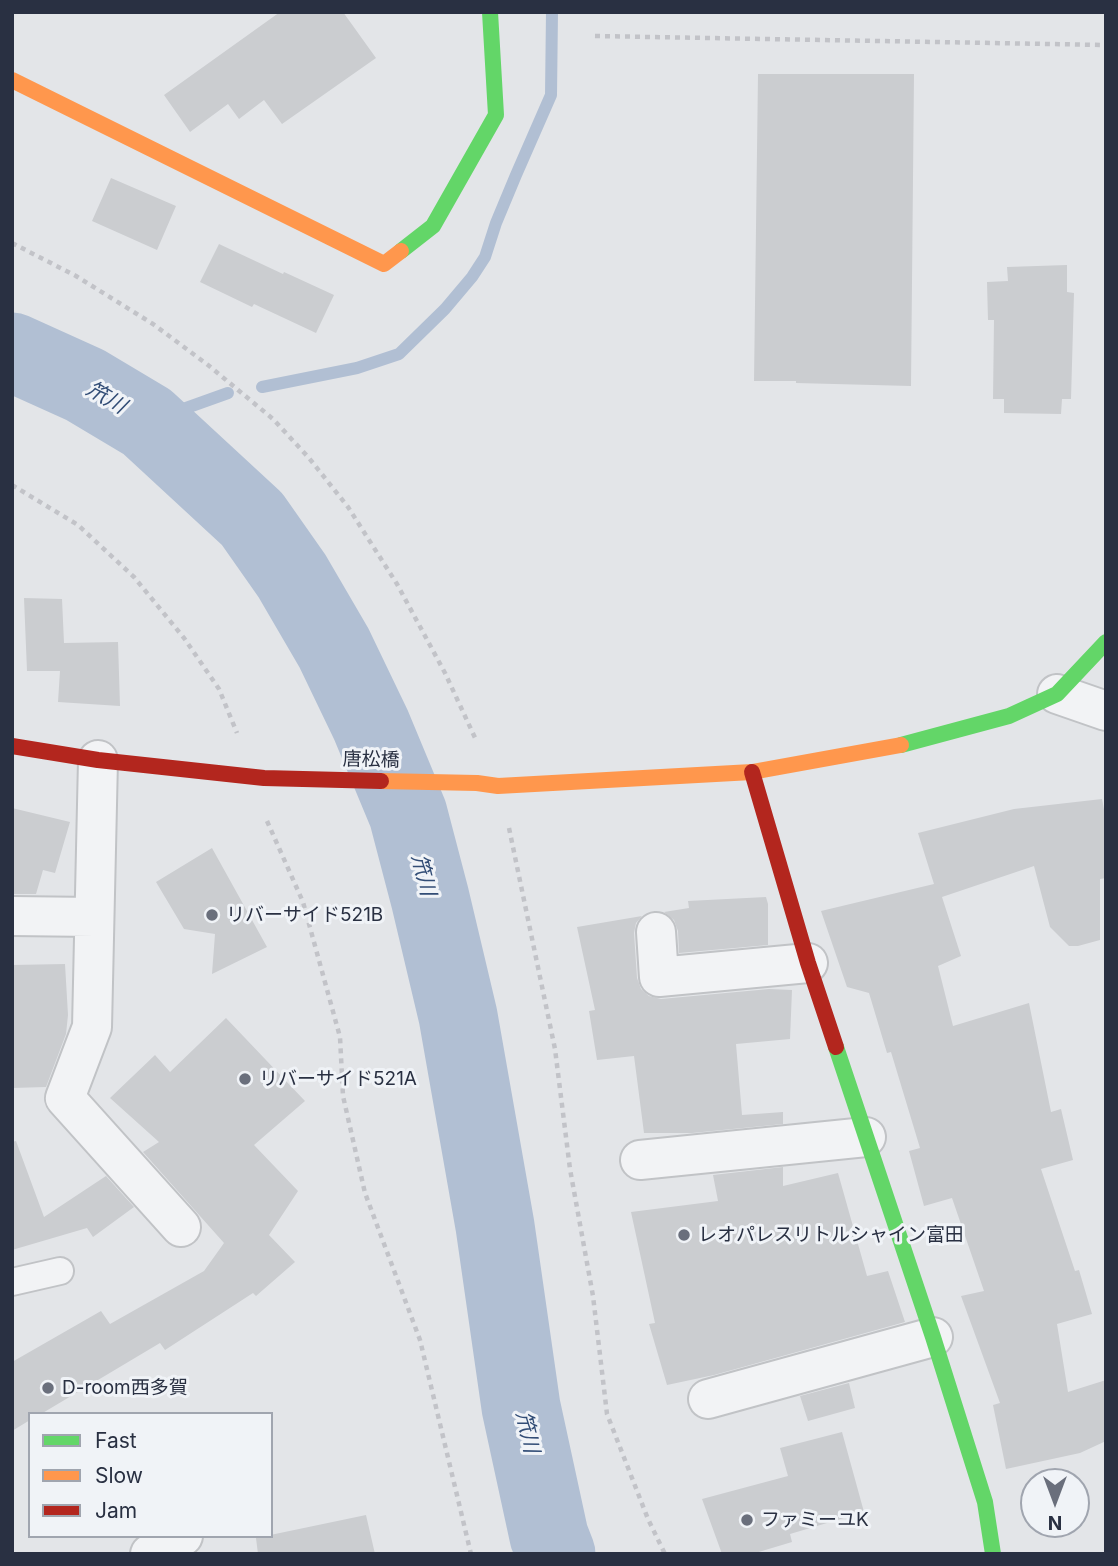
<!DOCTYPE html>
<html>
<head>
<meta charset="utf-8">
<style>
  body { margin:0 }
  #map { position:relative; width:1118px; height:1566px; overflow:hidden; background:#e3e5e8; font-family:Inter,sans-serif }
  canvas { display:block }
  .frame { position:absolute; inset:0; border:14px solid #293042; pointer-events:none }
  .legend { position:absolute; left:28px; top:1412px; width:245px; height:126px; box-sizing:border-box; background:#f0f3f7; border:2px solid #a0a5af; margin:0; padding:9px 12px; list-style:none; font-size:21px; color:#293042 }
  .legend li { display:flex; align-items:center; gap:14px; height:35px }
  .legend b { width:35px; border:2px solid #a0a5af }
  .north { position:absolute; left:1020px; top:1468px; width:70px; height:70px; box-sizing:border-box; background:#f0f3f7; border:2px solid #a0a5af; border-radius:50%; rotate:180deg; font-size:19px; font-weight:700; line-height:28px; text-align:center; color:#293042 }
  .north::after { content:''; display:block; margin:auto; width:24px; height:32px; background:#6a6f7c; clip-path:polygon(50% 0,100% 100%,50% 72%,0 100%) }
</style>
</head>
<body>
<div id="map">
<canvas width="1118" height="1566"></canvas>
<div class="frame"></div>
<ul class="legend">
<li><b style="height:9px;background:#63d668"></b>Fast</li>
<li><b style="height:9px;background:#ff974d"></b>Slow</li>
<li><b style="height:9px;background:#b3261e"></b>Jam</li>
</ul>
<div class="north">N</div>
</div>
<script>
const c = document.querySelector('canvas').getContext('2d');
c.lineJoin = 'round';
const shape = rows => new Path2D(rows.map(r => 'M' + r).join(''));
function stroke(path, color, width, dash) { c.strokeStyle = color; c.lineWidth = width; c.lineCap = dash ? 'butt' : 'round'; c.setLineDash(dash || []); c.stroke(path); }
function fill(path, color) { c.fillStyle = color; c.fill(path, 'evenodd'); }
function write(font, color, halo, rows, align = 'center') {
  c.font = font + ' Inter,"Noto Sans JP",sans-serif'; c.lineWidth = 6; c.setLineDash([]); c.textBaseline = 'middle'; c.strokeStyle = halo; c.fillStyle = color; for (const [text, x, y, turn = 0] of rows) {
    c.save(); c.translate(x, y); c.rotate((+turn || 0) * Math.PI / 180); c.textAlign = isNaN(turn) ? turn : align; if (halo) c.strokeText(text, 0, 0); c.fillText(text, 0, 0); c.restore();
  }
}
const stream = shape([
  [262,387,357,368,399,354,445,309,472,277,485,257,496,223,516,175,551,95,552,12],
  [147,422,228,393]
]);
const river = shape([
  [12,352,85,385,147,422,252,519,292,576,334,648,371,725,408,814,430,898,458,1016,495,1226,521,1407,549,1536,556,1554]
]);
const building = shape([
  [280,12,343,12,376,58,282,124,264,100,239,119,228,104,190,132,164,95],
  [758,74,914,74,911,386,796,383,796,381,754,381],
  [111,178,176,206,157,250,92,221],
  [219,244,283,274,284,272,334,295,316,333,254,304,252,307,200,282],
  [1067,265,1067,292,1074,293,1071,399,1062,399,1061,414,1004,413,1004,399,993,399,994,320,988,320,987,282,1008,281,1007,267],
  [24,598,62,599,64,643,118,642,120,706,58,702,60,671,27,671],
  [1102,799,1106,820,1106,878,1100,879,1100,940,1078,946,1069,946,1050,927,1034,866,942,897,961,956,938,966,953,1026,1029,1003,1051,1112,1061,1109,1073,1160,1041,1169,1075,1271,1079,1270,1092,1314,1057,1324,1068,1392,1106,1380,1106,1441,1080,1453,1006,1469,993,1405,1000,1403,961,1296,984,1291,952,1198,924,1206,909,1151,920,1148,891,1052,887,1053,869,993,847,987,821,911,934,884,918,833,1014,809],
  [12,808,70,822,55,873,43,870,36,894,12,894],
  [212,848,267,947,212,974,215,934,184,929,156,882],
  [766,897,768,904,768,945,679,953,678,931,674,920,664,912,689,908,688,901],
  [642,916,636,923,634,933,637,978,641,989,649,996,661,999,769,989,792,990,790,1039,736,1044,742,1115,783,1112,783,1124,692,1133,644,1133,634,1056,597,1060,589,1011,595,1010,577,927],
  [65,964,68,1015,66,1034,46,1087,12,1088,12,965],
  [226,1018,305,1101,254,1145,298,1191,269,1235,295,1262,256,1296,253,1293,165,1350,160,1343,41,1414,30,1414,30,1420,12,1431,12,1362,101,1311,110,1324,204,1271,224,1243,143,1152,159,1142,110,1098,155,1055,170,1072],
  [16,1141,44,1217,106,1176,134,1207,93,1237,87,1228,12,1250,12,1142],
  [783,1167,783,1186,838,1173,867,1276,888,1271,905,1322,714,1375,667,1385,649,1324,655,1323,631,1212,718,1201,713,1175],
  [849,1383,855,1408,808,1421,800,1396],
  [842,1432,864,1512,790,1534,792,1542,752,1554,722,1554,702,1499,788,1476,780,1448],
  [366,1515,375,1554,258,1554,256,1538]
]);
const path = shape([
  [595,36,1106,45],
  [12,243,76,276,153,324,208,365,273,419,309,458,348,507,397,584,445,673,477,742],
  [12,485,78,525,134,577,184,638,219,689,237,733],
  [267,821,303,902,340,1037,343,1096,365,1193,420,1340,471,1554],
  [509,828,555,1049,570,1169,593,1296,607,1414,648,1519,665,1554]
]);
const lane = shape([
  [12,1282,60,1271]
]);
const street = shape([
  [1057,694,1106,711],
  [98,760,92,1027,65,1098,181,1227],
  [12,916,94,917],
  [656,932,659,977,808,963],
  [640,1160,866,1137],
  [708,1399,933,1337],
  [150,1554,183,1536]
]);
const fast = shape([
  [401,251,433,226,496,115,490,12],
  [901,745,1009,716,1057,694,1106,642],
  [836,1047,933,1337,985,1502,993,1554]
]);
const slow = shape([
  [12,80,384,264,401,251],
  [381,781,477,783,498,786,752,772,901,745]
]);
const jam = shape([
  [12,746,98,760,264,778,381,781],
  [752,772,808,963,836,1047]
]);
const markers = [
  [212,915,7,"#6a6f7c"],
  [245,1079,7,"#6a6f7c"],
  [684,1235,7,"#6a6f7c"],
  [48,1388,7,"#6a6f7c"],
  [747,1520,7,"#6a6f7c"]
];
const streetNames = [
  ["唐松橋",371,760,1]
];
const poiNames = [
  ["リバーサイド521B",226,915],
  ["リバーサイド521A",259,1079],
  ["レオパレスリトルシャイン富田",698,1235],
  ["D-room西多賀",62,1388],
  ["ファミーユK",761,1520]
];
const waterNames = [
  ["笊川",106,398,30],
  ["笊川",423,875,76],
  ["笊川",527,1432,77]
];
stroke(stream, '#b1bfd3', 12);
stroke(river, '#b1bfd3', 79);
fill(building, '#cbcdd0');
stroke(lane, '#c1c3c6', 30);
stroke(street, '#c1c3c6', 42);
stroke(path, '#c2c3c8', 4.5, [5, 5]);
stroke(lane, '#f2f3f5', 26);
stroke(street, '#f2f3f5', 38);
stroke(fast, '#63d668', 16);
stroke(slow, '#ff974d', 16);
stroke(jam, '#b3261e', 16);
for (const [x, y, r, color] of markers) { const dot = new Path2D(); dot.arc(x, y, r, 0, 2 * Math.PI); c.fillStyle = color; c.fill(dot); stroke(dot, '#f0f3f7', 2.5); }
write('19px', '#293042', '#f0f3f7', streetNames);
write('19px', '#293042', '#f0f3f7', poiNames, 'left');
write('italic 21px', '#324d76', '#f0f3f7', waterNames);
</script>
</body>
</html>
